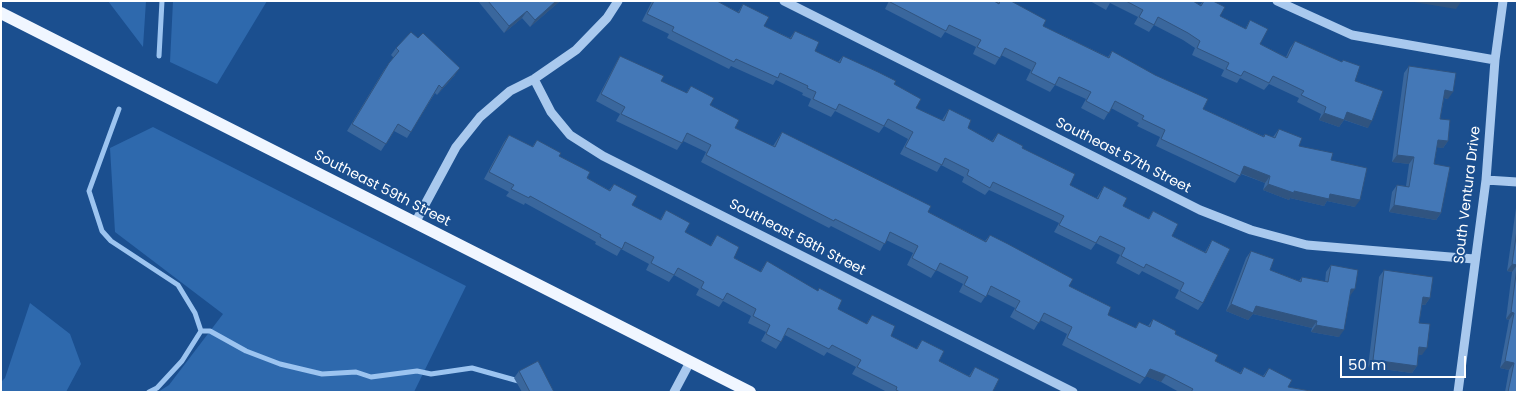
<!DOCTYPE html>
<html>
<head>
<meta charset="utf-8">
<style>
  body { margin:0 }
  #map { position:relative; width:1518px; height:393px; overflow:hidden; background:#1b4f8f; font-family:Poppins,sans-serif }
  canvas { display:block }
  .frame { position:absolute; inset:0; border:2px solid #fff; pointer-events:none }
  .scale { position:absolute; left:1340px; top:356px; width:126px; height:22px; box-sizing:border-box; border:2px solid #fff; border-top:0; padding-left:6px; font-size:15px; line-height:18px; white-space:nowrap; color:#fff; -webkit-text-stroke:4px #1b4f8f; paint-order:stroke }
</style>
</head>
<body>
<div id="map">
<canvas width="1518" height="393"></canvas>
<div class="frame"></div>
<div class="scale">50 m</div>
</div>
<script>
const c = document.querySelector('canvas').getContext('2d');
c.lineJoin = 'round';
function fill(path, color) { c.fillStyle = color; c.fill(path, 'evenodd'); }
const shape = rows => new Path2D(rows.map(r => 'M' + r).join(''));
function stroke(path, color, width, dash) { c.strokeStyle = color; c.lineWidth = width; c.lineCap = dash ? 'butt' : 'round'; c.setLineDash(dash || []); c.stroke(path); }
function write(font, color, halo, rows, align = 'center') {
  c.font = font + ' Poppins,sans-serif'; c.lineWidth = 4; c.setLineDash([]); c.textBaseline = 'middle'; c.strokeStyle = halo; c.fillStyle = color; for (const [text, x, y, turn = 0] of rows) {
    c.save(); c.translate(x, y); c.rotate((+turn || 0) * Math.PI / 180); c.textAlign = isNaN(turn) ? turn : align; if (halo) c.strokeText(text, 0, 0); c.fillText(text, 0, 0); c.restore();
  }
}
const green = shape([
  [108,1,146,1,143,47],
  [173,1,267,1,217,84,170,62],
  [153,127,466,286,414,392,158,392,169,385,223,314,115,232,110,148],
  [30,303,70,334,81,364,66,392,1,392,1,382,5,378]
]);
const stream = shape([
  [159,56,162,1],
  [119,109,89,191,102,231,111,241,178,285,195,313,201,331,182,361,157,388,149,392],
  [201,331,210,331,246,351,280,364,322,374,356,372,371,377,417,371,431,374,472,368,522,382]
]);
const minor = shape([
  [784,1,1200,210,1251,230,1307,245,1474,259],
  [1277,1,1352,35,1495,60],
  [534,79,551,112,570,135,603,156,1073,392],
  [1486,180,1517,182],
  [415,223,456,147,480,117,510,91,534,79,576,50,607,18,618,1],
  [674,392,690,362],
  [1458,392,1486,180,1495,60,1503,1]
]);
const major = shape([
  [1,13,750,392]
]);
const wall = shape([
  [478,1,560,1,530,27,522,18,504,33],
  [652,1,717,1,738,12,743,4,764,26,790,38,795,31,815,51,838,62,843,56,894,84,916,108,942,120,949,109,968,128,992,141,998,133,1022,148,1070,185,1096,199,1104,186,1123,206,1148,219,1153,211,1172,236,1205,252,1212,240,1203,303,1198,310,1175,298,1179,290,1142,271,1139,275,1116,263,1120,255,1096,243,1091,250,1054,232,1059,223,989,190,985,195,962,182,964,177,941,165,937,172,900,154,908,139,884,126,879,133,835,111,831,117,808,106,811,99,802,95,803,93,776,80,773,85,731,66,729,69,667,38,669,34,642,21],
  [889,1,994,1,997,3,999,1,1011,1,1043,26,1108,57,1112,51,1203,109,1263,136,1265,134,1273,137,1279,129,1299,146,1331,160,1355,207,1327,201,1324,206,1290,198,1289,200,1263,190,1265,183,1241,174,1235,183,1156,146,1160,137,1137,126,1139,123,1111,108,1104,120,1081,108,1086,99,1055,85,1050,92,1026,80,1031,70,1001,55,995,65,973,54,976,47,945,32,941,38,885,9],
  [1090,1,1193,1,1200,5,1203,1,1213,1,1220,16,1245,29,1250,20,1260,44,1286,57,1290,48,1295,41,1341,62,1343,60,1355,81,1368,128,1344,120,1339,127,1319,120,1321,114,1297,102,1299,98,1269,84,1264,90,1240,78,1237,83,1221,76,1224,70,1192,55,1195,48,1183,40,1154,25,1149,32,1134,24,1138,17,1110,3,1106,10],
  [396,48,455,75,437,95,435,93,407,138,394,131,381,151,347,131,384,70,394,58,391,55],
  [620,56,661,81,686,93,691,86,735,128,773,146,782,132,928,212,985,241,990,235,1069,286,1108,315,1135,328,1139,322,1148,326,1153,319,1215,361,1240,373,1244,367,1263,376,1269,368,1288,387,1316,392,1179,392,1161,382,1146,376,1140,384,1062,345,1067,334,1040,320,1034,330,1010,317,1015,308,987,294,981,303,959,292,963,284,936,270,931,278,907,265,913,253,886,240,880,251,831,226,829,228,701,162,706,152,683,141,677,150,616,121,620,114,596,101,616,63],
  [1409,66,1448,99,1444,98,1440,119,1448,141,1443,148,1437,147,1434,164,1441,213,1436,220,1389,212,1392,192,1397,185,1406,186,1409,164,1392,162,1404,73],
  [509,135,532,147,537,140,559,156,587,178,609,190,614,184,632,205,660,220,666,210,685,232,710,246,717,235,734,258,760,272,767,261,838,309,866,324,872,315,891,336,916,349,922,340,939,361,969,376,975,367,994,392,887,392,852,374,856,367,827,352,824,356,785,335,776,349,761,341,766,332,748,323,751,316,723,301,719,307,696,295,699,289,674,275,669,282,646,270,649,264,621,249,617,256,595,244,596,242,525,203,524,205,506,196,509,192,484,179,504,142],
  [1517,207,1517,392,1505,392,1509,370,1500,368,1509,320,1506,319,1512,272,1507,271,1516,208],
  [1251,251,1270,270,1299,281,1302,277,1325,282,1326,272,1331,265,1350,296,1339,337,1311,332,1312,328,1253,314,1248,320,1226,311,1246,258],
  [1384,270,1430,298,1425,305,1422,305,1419,323,1422,355,1418,354,1417,366,1412,373,1368,367,1379,277],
  [519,371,554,392,522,392,514,378]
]);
const shadedWall = shape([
  [556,1,560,1,530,27,535,20],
  [1408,1,1455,1,1461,2,1456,9],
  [527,11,522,18,504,33,509,26],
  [460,68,455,75,437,95,442,88],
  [1445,90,1453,92,1448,99,1440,97],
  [1347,112,1372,121,1368,128,1342,119],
  [1324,113,1344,120,1339,127,1319,120],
  [1438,140,1448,141,1443,148,1433,147],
  [1397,155,1414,157,1409,164,1392,162],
  [1244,166,1270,176,1265,183,1240,173],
  [1268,184,1294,191,1330,194,1360,200,1355,207,1327,201,1324,206,1290,198,1289,200,1263,190],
  [1394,205,1441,213,1436,220,1389,212],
  [1512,264,1517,265,1512,272,1507,271],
  [1351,289,1355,289,1350,296],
  [1423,297,1430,298,1425,305,1418,304],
  [1231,304,1256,306,1317,321,1312,328,1253,314,1248,320,1226,311],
  [1511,312,1514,313,1509,320,1506,319],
  [1316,325,1344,330,1339,337,1311,332],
  [1419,347,1427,348,1422,355,1414,354],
  [1373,360,1417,366,1412,373,1368,367],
  [1505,361,1514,363,1509,370,1500,368],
  [1150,369,1166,375,1161,382,1145,376]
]);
const building = shape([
  [488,1,556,1,535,20,527,11,509,26,488,1],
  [654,1,717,1,739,13,743,4,769,17,764,26,791,39,795,31,819,42,815,51,840,63,843,56,878,72,896,81,894,84,921,99,916,108,944,121,949,109,971,120,968,128,993,142,998,133,1023,146,1022,148,1075,174,1070,185,1098,199,1104,186,1127,198,1123,206,1149,219,1153,211,1178,224,1172,236,1206,253,1212,240,1230,249,1203,303,1180,291,1184,283,1146,264,1144,268,1121,256,1125,248,1100,236,1096,243,1059,225,1064,216,993,182,990,188,967,175,969,170,945,158,942,165,905,147,913,132,888,119,884,126,839,104,836,110,813,99,816,92,807,88,808,86,780,73,778,78,736,59,734,62,672,31,674,27,647,14,654,1],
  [890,1,994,1,999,4,1000,1,1011,1,1046,20,1043,26,1109,58,1112,51,1155,75,1208,99,1203,109,1264,137,1265,134,1275,138,1279,129,1302,138,1299,146,1333,153,1331,160,1367,168,1360,200,1330,194,1329,199,1294,191,1294,193,1268,184,1270,176,1244,166,1240,176,1161,139,1165,130,1142,119,1144,116,1115,101,1109,113,1086,101,1091,92,1059,77,1055,85,1031,73,1036,63,1005,48,1000,58,977,47,981,40,949,25,946,31,890,2,890,1],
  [1126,1,1193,1,1201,6,1204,1,1213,1,1225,7,1220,16,1246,29,1250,20,1268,29,1260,44,1287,58,1295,41,1342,62,1343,60,1360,66,1355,81,1383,91,1372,121,1347,112,1344,120,1324,113,1326,107,1301,95,1304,91,1273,76,1269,83,1244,71,1241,76,1226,69,1229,63,1197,48,1200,41,1188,33,1158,17,1154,25,1139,17,1143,10,1126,1],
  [411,32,418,38,423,33,460,68,442,88,439,85,411,132,398,124,386,144,352,124,389,63,399,51,396,48,411,32],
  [620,56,664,76,661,81,687,93,691,86,714,98,710,105,739,120,735,128,775,147,782,132,931,206,928,212,986,242,990,235,1008,244,1073,279,1069,286,1111,307,1108,315,1136,328,1139,322,1150,327,1153,319,1176,331,1175,334,1218,355,1215,361,1241,374,1244,367,1264,377,1269,368,1292,380,1288,387,1316,392,1191,392,1193,389,1166,375,1150,369,1145,378,1067,338,1072,327,1044,313,1039,323,1015,310,1020,301,991,286,986,297,964,285,968,277,940,263,936,271,912,258,918,246,890,232,885,244,835,219,834,221,706,155,711,145,687,133,682,143,621,114,625,107,601,94,620,56],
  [1409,66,1456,73,1453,92,1445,90,1440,119,1450,120,1448,141,1438,140,1434,164,1450,167,1441,213,1394,205,1397,185,1409,187,1414,157,1397,155,1409,66],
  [509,135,533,147,537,140,561,153,559,156,590,172,587,178,610,191,614,184,637,196,632,205,661,220,666,210,690,223,685,232,711,246,717,235,739,247,734,258,761,272,767,261,818,291,819,288,842,300,838,309,867,324,872,315,895,326,891,336,917,349,922,340,944,351,939,361,970,377,975,367,999,379,993,391,994,392,900,392,896,390,897,387,857,367,861,360,832,345,829,349,788,328,781,342,766,334,770,325,753,316,756,309,727,293,723,300,701,288,704,282,678,268,674,275,651,263,654,257,625,242,622,249,600,237,601,235,530,196,529,198,511,189,514,185,489,172,509,135],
  [1517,230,1517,265,1512,264,1517,230],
  [1251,251,1274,259,1270,270,1301,282,1302,277,1328,282,1331,265,1358,270,1355,289,1351,289,1344,330,1316,325,1317,321,1256,306,1253,313,1231,304,1251,251],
  [1517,267,1517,392,1508,392,1514,363,1505,361,1514,313,1511,312,1517,267],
  [1384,270,1433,277,1430,298,1423,297,1419,323,1430,324,1427,348,1419,347,1417,366,1373,360,1384,270],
  [538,361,554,392,530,392,519,371,538,361]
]);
const streetNames = [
  ["Southeast 57th Street",1123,156,27],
  ["Southeast 59th Street",382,189,27],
  ["South Ventura Drive",1468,195,-83],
  ["Southeast 58th Street",797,238,27]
];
fill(green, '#2e69ad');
stroke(stream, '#9cc4f0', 5);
stroke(minor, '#a9c9ee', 9);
stroke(major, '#f0f6ff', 12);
fill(wall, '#3a679d');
fill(shadedWall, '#305480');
fill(building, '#4478b7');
stroke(building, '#305480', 1);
write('14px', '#fff', '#1b4f8f', streetNames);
</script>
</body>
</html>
